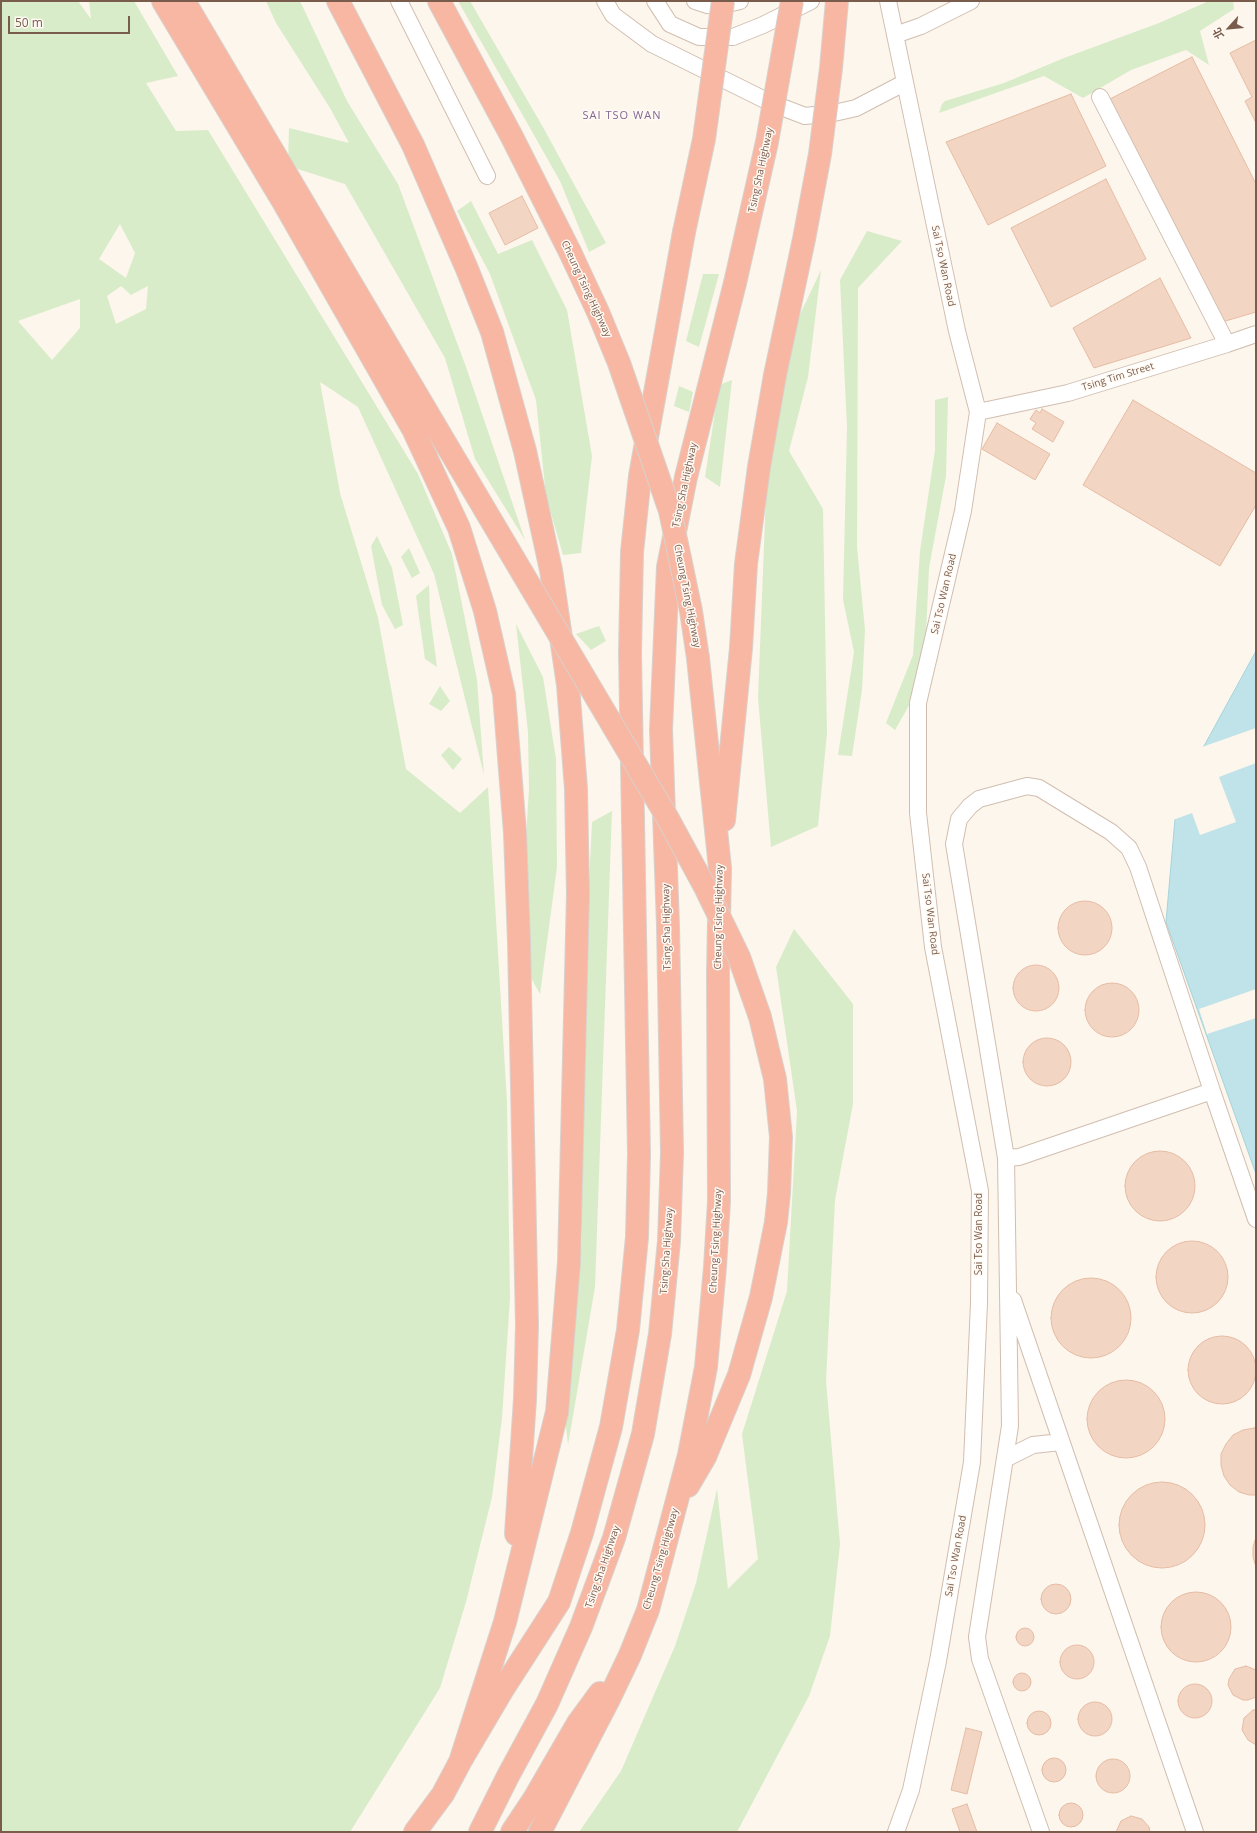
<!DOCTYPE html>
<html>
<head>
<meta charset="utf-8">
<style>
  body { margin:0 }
  #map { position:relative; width:1257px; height:1833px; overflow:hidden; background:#fdf6ec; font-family:"Open Sans","Noto Sans TC",sans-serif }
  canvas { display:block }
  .frame { position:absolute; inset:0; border:2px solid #7a5c4d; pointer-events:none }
  .north { position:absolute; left:1209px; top:8px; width:40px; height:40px; -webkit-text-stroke:3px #fffaf3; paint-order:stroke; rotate:243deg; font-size:11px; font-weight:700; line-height:16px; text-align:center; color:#7a5c4d }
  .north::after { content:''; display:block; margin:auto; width:14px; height:18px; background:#7a5c4d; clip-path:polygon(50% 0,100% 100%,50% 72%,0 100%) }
  .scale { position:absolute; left:8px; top:16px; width:122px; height:18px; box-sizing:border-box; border:2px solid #7a5c4d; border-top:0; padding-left:5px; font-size:12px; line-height:14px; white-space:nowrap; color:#7a5c4d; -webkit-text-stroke:3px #fffaf3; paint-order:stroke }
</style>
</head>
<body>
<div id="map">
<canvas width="1257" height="1833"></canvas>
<div class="frame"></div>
<div class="north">北</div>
<div class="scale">50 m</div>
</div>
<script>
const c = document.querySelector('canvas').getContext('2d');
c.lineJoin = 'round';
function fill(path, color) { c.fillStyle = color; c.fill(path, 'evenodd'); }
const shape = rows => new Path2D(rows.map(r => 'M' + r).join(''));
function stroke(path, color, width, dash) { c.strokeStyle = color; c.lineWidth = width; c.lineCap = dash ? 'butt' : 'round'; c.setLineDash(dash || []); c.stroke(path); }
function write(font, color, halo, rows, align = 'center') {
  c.font = font + ' "Open Sans",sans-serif'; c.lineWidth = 3; c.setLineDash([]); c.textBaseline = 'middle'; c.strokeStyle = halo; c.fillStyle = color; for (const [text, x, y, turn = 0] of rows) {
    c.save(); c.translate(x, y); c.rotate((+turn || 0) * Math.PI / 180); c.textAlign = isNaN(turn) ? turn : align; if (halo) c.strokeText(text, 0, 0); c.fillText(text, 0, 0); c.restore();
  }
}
const green = shape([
  [1,1,78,1,91,19,89,1,134,1,178,76,146,83,176,131,208,130,418,474,452,554,477,680,484,775,434,574,358,407,320,382,340,493,378,618,406,769,460,813,488,787,507,1102,510,1298,502,1418,492,1497,466,1602,440,1688,350,1832,1,1832],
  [120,224,135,253,126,278,99,259],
  [121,286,131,295,148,286,146,309,116,324,107,296],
  [80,299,80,328,52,360,18,321],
  [266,1,300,1,347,101,398,184,466,367,525,540,475,459,445,358,345,184,288,166,289,128,349,143,330,108,276,23],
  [458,1,470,1,544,129,606,243,589,252,560,181],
  [1209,1,1233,1,1234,9,1200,31,1209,65,1186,50,1131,70,1083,98,1044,76,939,113,942,104,945,101,1004,83,1064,58,1159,23],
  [471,201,498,254,532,240,567,310,592,456,581,553,563,555,546,496,536,400,490,274,457,211],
  [867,231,902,241,858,288,857,547,865,630,862,690,852,756,838,755,854,652,843,600,847,427,840,280],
  [821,270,808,377,789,451,823,509,827,733,818,826,771,847,758,698,767,469,785,346],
  [703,274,719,274,699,347,686,341],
  [732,380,720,487,705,477,719,385],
  [679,386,693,392,689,412,674,406],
  [948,397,946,476,929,568,924,679,895,730,886,723,913,655,920,551,935,450,935,400],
  [377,536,392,568,403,625,395,629,382,605,371,546],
  [409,548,420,573,412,578,401,557],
  [429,585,430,614,437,667,425,659,416,596],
  [516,624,543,677,556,759,557,867,540,994,530,976,525,855,529,788,528,732],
  [599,626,606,641,591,650,576,634],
  [440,686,450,701,441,711,429,704],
  [449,747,462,759,453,770,441,755],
  [612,811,595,1287,568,1445,563,1400,582,1239,578,1111,592,822],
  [794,929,853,1004,853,1104,835,1200,826,1381,840,1544,830,1636,809,1696,737,1832,579,1832,621,1771,675,1646,696,1583,717,1489,728,1589,758,1559,742,1434,787,1291,797,1111,776,967]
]);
const water = shape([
  [1256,651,1256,1174,1166,922,1175,819,1204,746,1256,651]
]);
const pier = shape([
  [1256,728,1256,763,1219,777,1236,822,1200,835,1192,813,1173,820,1202,747],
  [1256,989,1256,1018,1207,1034,1199,1009]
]);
const building = shape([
  [1256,40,1256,123,1245,101,1252,97,1230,53,1256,40],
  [1192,57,1256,184,1256,312,1222,322,1108,100,1192,57],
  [1071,94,1106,166,988,225,946,142,1071,94],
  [1106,179,1146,259,1051,307,1011,228,1106,179],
  [522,196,538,228,505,245,489,213,522,196],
  [1160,278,1191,338,1094,368,1073,328,1160,278],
  [1133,400,1256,473,1256,505,1220,566,1083,485,1133,400],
  [1042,409,1064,422,1053,442,1032,429,1036,423,1030,419,1036,410,1040,413,1042,409],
  [997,423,1050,454,1035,480,982,449,997,423],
  '1058 928a27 27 0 1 1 54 0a27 27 0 1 1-54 0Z',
  '1013 988a23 23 0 1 1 46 0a23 23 0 1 1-46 0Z',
  '1085 1010a27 27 0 1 1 54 0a27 27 0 1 1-54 0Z',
  '1023 1062a24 24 0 1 1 48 0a24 24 0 1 1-48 0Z',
  '1125 1186a35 35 0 1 1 70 0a35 35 0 1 1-70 0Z',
  '1156 1277a36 36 0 1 1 72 0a36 36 0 1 1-72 0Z',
  '1051 1318a40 40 0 1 1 80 0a40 40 0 1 1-80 0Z',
  '1188 1370a34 34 0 1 1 68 0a34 34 0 1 1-68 0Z',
  '1087 1419a39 39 0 1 1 78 0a39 39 0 1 1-78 0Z',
  [1254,1428,1256,1428,1256,1495,1249,1495,1239,1492,1230,1485,1224,1476,1221,1465,1221,1454,1226,1444,1233,1435,1243,1430,1254,1428],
  '1119 1525a43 43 0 1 1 86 0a43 43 0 1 1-86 0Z',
  [1256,1537,1256,1567,1253,1557,1253,1547,1256,1537],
  '1041 1599a15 15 0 1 1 30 0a15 15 0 1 1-30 0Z',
  '1161 1627a35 35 0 1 1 70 0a35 35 0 1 1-70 0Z',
  '1016 1637a9 9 0 1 1 18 0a9 9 0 1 1-18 0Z',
  '1060 1662a17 17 0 1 1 34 0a17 17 0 1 1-34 0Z',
  [1246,1666,1256,1670,1256,1697,1248,1700,1243,1700,1233,1695,1228,1685,1229,1679,1235,1669,1246,1666],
  '1013 1682a9 9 0 1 1 18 0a9 9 0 1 1-18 0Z',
  '1178 1701a17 17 0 1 1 34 0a17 17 0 1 1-34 0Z',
  '1078 1719a17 17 0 1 1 34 0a17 17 0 1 1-34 0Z',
  [1253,1710,1256,1710,1256,1745,1248,1740,1242,1730,1244,1718,1253,1710],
  '1027 1723a12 12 0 1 1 24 0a12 12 0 1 1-24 0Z',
  [966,1728,982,1732,967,1794,951,1790,966,1728],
  '1042 1770a12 12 0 1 1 24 0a12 12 0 1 1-24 0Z',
  '1096 1776a17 17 0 1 1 34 0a17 17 0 1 1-34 0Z',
  '1059 1815a12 12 0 1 1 24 0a12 12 0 1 1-24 0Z',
  [967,1804,977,1832,960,1832,952,1809,967,1804],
  [1131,1816,1142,1819,1149,1827,1150,1832,1116,1832,1121,1821,1131,1816]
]);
const minor = shape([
  [399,1,487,176],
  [605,1,613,15,652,44,771,103,805,116,834,113,856,108,904,83],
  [655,1,670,24,699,37,733,37,763,25,811,1],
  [695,1,707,5,719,6,740,1],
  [888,1,957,331,978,412,963,511,918,703,918,813,933,947,980,1191,979,1303,972,1462,938,1661,911,1790,896,1832],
  [895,35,921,26,971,1],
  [1100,97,1227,344],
  [978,412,1068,393,1227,344,1256,334],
  [1006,1158,1019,1157,1212,1091,1256,1219],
  [1013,1300,1195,1832],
  [1005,1459,1033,1445,1061,1442],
  [1041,1832,980,1659,977,1637,1010,1426,1006,1158,954,844,959,819,970,806,979,799,1027,786,1039,788,1111,832,1129,848,1138,867,1212,1091]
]);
const highway = shape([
  [163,1,284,203,413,429,459,528,485,611,504,694,515,833,519,942,527,1325,525,1399,516,1534],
  [184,1,459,466],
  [338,1,413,145,467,269,492,332,525,451,551,570,568,685,576,789,578,894,569,1262,557,1412,505,1622,460,1762],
  [439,1,512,137,570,252],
  [724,820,741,648],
  [688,1486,705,1457,739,1375,761,1297,776,1222],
  [415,1832,443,1794,460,1762,503,1689,559,1602,582,1533,611,1427,628,1330,637,1237,639,1154,630,653,632,552,640,476,684,232],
  [480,1832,508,1776,547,1704,581,1627,614,1538,643,1434,660,1334,669,1241,672,1153,668,925,661,730,668,567,686,477,735,283],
  [512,1832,534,1799,578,1723,600,1693],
  [540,1832,609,1699,630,1655,648,1610,689,1455,706,1367,715,1267,719,1201,718,974,720,868,698,658]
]);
const highwayBridge = shape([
  [684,232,704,139,723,1],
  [570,252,598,312,619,363,670,511,691,611,698,658],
  [735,283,767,142,792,1],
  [459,466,667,817,705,887,739,957,760,1017,775,1079,781,1137,779,1193,776,1222],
  [741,648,746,564,759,467,775,375,804,239,820,154,831,68,837,1]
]);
const streetNames = [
  ["Tsing Sha Highway",761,170,-78],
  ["Sai Tso Wan Road",943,266,78],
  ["Cheung Tsing Highway",586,289,65],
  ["Tsing Tim Street",1118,377,-17],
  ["Tsing Sha Highway",685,485,-78],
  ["Sai Tso Wan Road",944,594,-77],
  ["Cheung Tsing Highway",687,596,79],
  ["Sai Tso Wan Road",930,914,83],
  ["Cheung Tsing Highway",719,917,-89],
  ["Tsing Sha Highway",667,927,-91],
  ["Sai Tso Wan Road",979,1234,-90],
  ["Cheung Tsing Highway",716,1241,-87],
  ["Tsing Sha Highway",667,1251,-86],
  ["Sai Tso Wan Road",956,1556,-80],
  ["Cheung Tsing Highway",661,1559,-74],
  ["Tsing Sha Highway",603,1567,-71]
];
const neighbourhoodNames = [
  ["SAI TSO WAN",622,116]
];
fill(green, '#d8ecc9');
fill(water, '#bfe3e8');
stroke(water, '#a5d3da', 1);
fill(pier, '#fdf6ec');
fill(building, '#f3d5c3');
stroke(building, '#e6bba3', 1);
stroke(minor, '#d1beb0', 18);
stroke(highway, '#dad1cd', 24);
stroke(minor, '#fff', 16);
stroke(highway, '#f7b7a3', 22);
stroke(highwayBridge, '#dad1cd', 24, []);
stroke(highwayBridge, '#f7b7a3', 22);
write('10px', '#7a5c4d', '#fffaf3', streetNames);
c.letterSpacing = '1px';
write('11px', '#846695', '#fffaf3', neighbourhoodNames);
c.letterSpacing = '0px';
</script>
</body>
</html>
